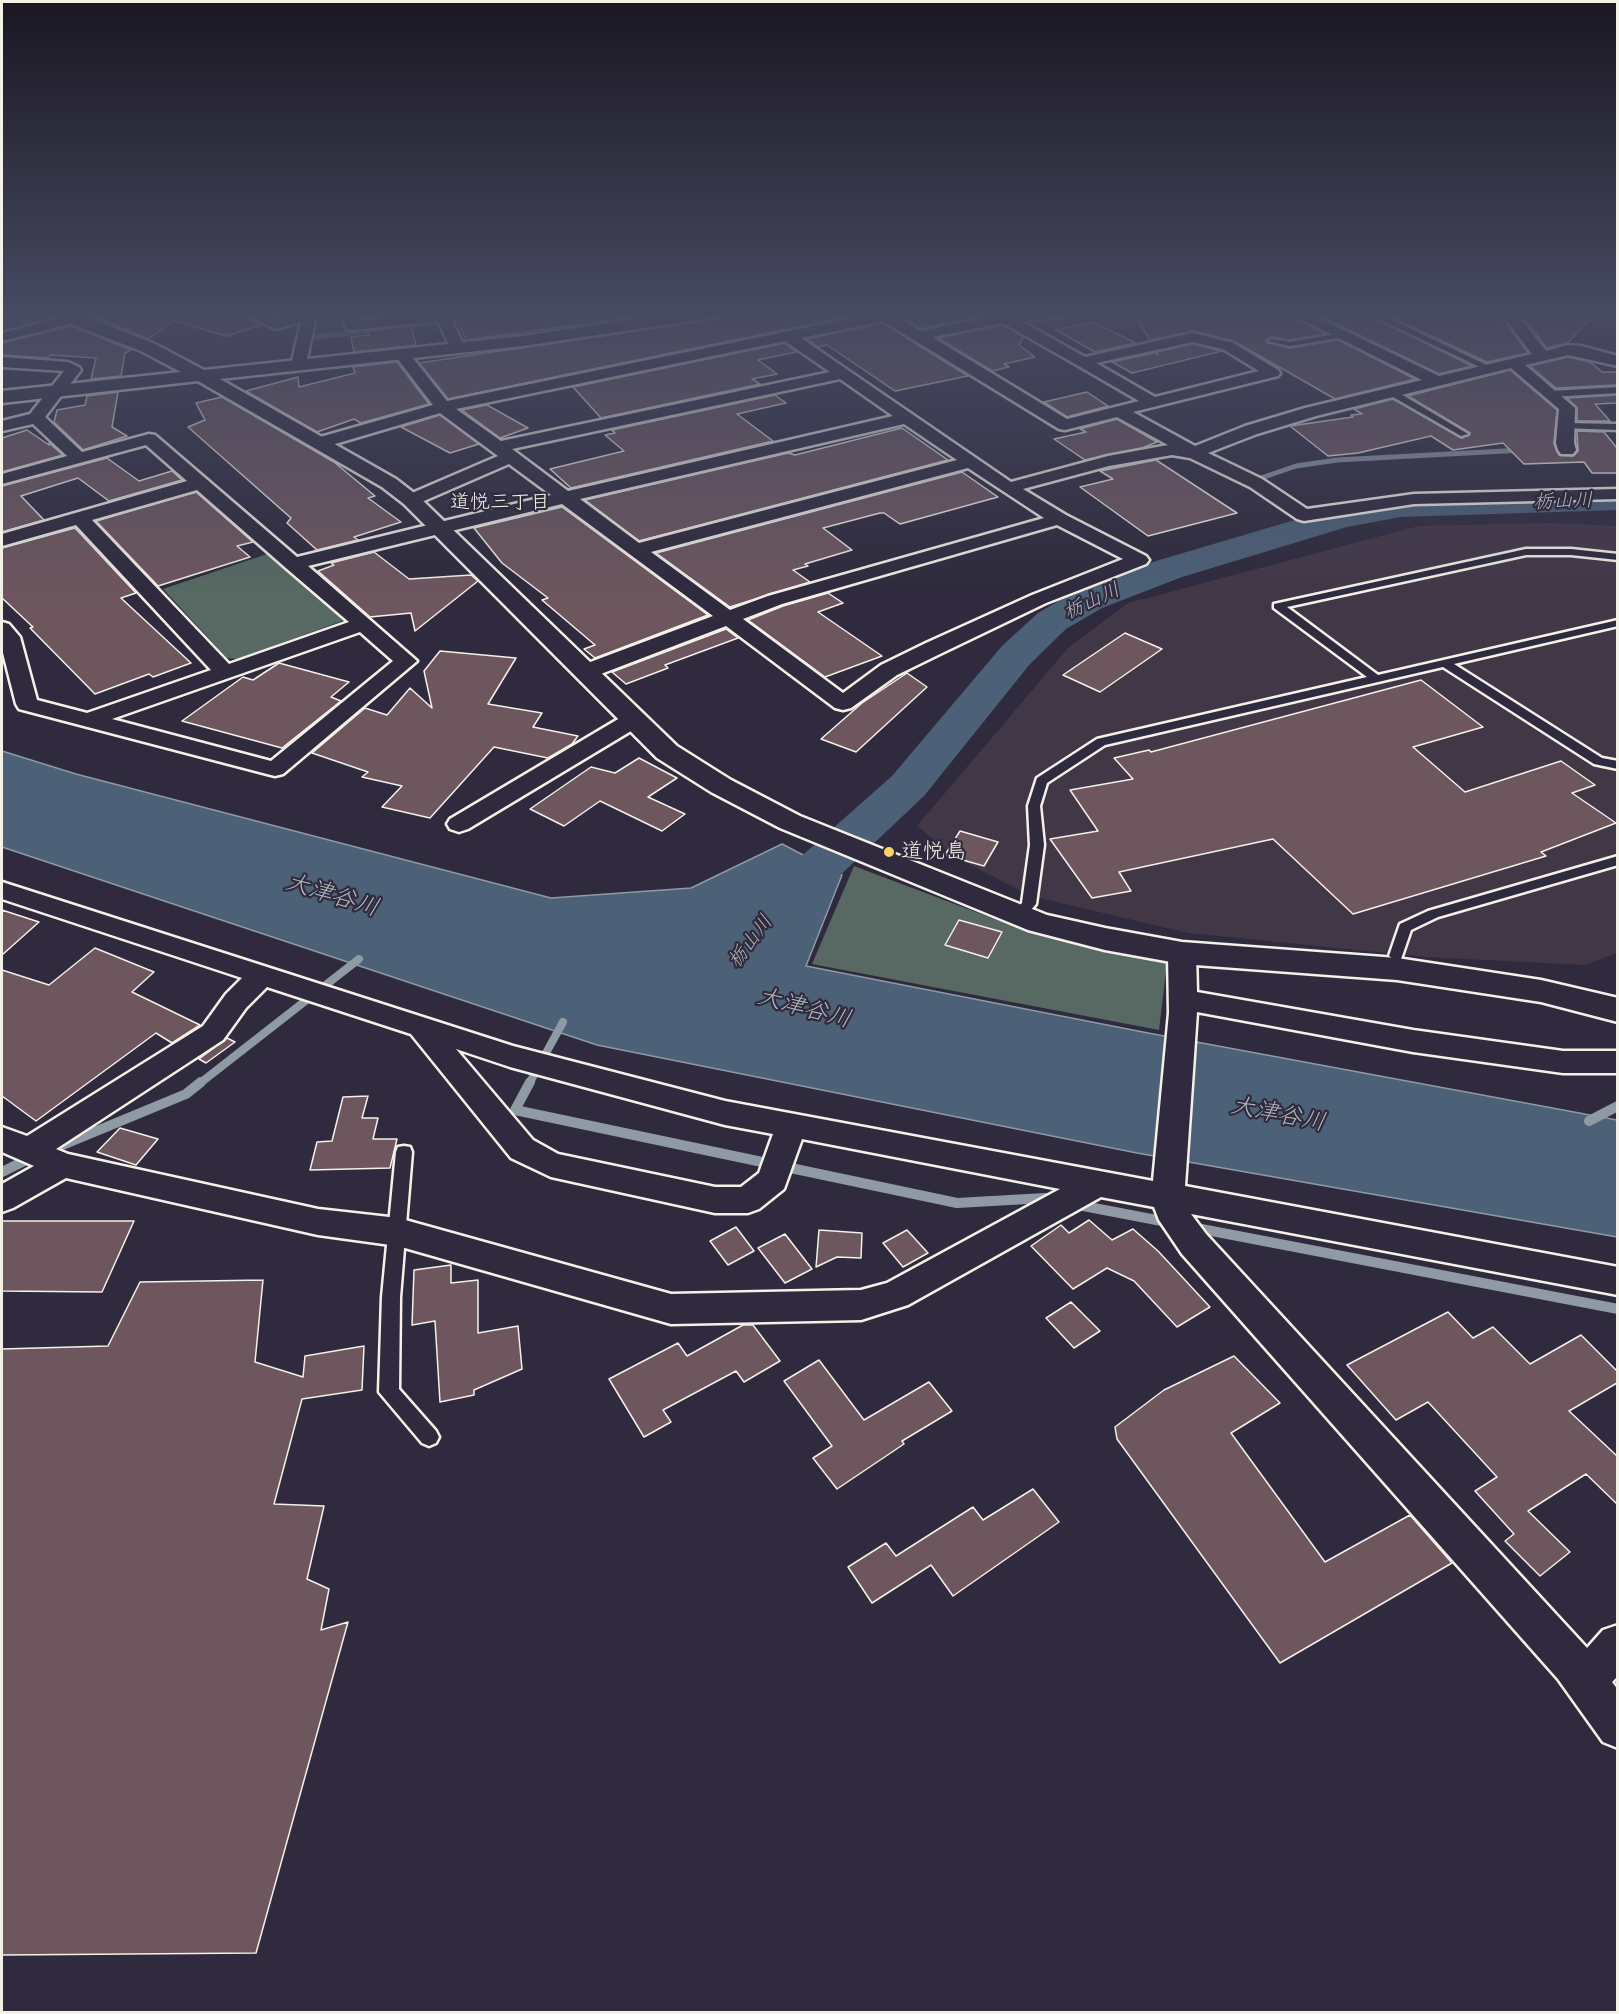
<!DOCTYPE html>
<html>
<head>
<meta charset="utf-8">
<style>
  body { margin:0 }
  #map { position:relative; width:1619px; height:2014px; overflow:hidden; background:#2f2a3d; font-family:Sriracha,sans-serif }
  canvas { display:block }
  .frame { position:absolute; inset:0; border:3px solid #f4f1e8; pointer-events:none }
</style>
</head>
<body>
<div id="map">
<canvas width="1619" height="2014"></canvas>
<div class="frame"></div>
</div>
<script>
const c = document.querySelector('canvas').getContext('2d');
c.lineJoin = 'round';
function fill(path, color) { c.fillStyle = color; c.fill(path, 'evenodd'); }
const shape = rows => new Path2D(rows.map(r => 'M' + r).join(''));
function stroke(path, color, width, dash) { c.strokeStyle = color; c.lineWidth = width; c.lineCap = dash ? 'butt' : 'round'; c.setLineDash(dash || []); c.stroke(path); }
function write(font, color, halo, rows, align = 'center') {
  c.font = font + ' Sriracha,"Klee One",sans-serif'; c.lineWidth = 4.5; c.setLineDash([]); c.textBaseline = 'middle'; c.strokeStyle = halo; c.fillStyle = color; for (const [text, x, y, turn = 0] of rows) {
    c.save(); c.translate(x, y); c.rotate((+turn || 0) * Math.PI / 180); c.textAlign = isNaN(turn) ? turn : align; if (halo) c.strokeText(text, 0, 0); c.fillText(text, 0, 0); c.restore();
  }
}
const built = shape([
  [318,312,510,312,510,313,317,337],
  [1551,523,1617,526,1617,953,1585,965,1427,957,1188,933,1031,896,957,858,917,826,1068,648,1128,603,1419,526]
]);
const green = shape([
  [267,554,345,620,238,659,227,658,163,589],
  [854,866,1013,926,1167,963,1159,1030,812,964]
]);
const water = shape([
  [2,751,76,774,551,898,691,888,782,844,842,875,806,966,1148,1033,1617,1120,1617,1237,1137,1153,597,1045,2,847,2,751]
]);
const streamFar2 = shape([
  [301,334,317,337,469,318],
  [1258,479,1296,466,1337,460,1523,450]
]);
const streamFar1 = shape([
  [199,1084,359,959],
  [529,1084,563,1022]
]);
const stream = shape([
  [530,1082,515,1110,957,1203,1045,1198,1054,1200],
  [1589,1121,1618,1106],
  [53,1149,186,1094,201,1082],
  [2,1172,32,1157],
  [1073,1204,1172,1223],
  [1191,1227,1618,1309]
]);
const river = shape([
  [1618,490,1618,510,1400,517,1347,527,1182,577,1102,608,1066,629,1030,664,924,796,797,916,788,929,770,934,752,929,745,917,761,892,892,776,1002,646,1038,613,1074,592,1156,561,1342,506,1400,497,1618,490]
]);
const building = shape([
  [3,312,59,312,61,315,28,324,3,312],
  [84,312,239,312,261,325,226,336,175,321,148,339,84,312],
  [359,312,408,312,409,314,362,318,359,312],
  [454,312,624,312,628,318,466,340,454,312],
  [727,312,870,312,448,399,417,360,419,363,717,319,727,312],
  [910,312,1003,312,920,329,901,316,910,312],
  [1285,312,1325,334,1290,340,1271,337,1266,340,1268,343,1290,348,1338,340,1415,379,1335,399,1234,341,1194,331,1150,340,1133,313,1285,312],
  [1312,312,1362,312,1472,366,1439,374,1312,312],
  [1381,312,1498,312,1528,353,1487,362,1381,312],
  [1518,312,1598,312,1567,343,1547,348,1518,312],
  [1093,322,1136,343,1095,352,1056,330,1093,322],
  [883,323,968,376,895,391,827,345,818,347,807,339,883,323],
  [1003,325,1024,337,1019,345,1035,357,1004,364,1009,367,992,371,938,338,1003,325],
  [72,326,131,350,125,353,121,376,91,379,96,358,51,355,47,358,2,355,2,343,72,326],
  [411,326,416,345,354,352,351,337,369,335,367,331,411,326],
  [785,343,796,352,758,360,777,374,752,379,760,384,601,418,573,387,785,343],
  [1193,344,1222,351,1132,373,1112,362,1155,353,1158,355,1157,352,1193,344],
  [1568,357,1590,362,1602,372,1617,372,1617,385,1556,388,1530,366,1568,357],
  [397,362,429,404,361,423,354,419,317,432,246,391,298,377,299,387,355,373,353,367,397,362],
  [1510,370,1557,410,1554,443,1559,455,1573,456,1578,451,1577,431,1604,432,1617,448,1617,473,1592,473,1584,462,1524,464,1503,443,1453,450,1431,436,1358,453,1328,456,1290,426,1353,417,1351,415,1362,414,1354,409,1393,399,1462,438,1470,433,1408,396,1510,370],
  [118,392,112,427,127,436,83,450,54,422,57,410,85,405,87,396,118,392],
  [1087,392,1108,406,1067,417,1044,402,1087,392],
  [775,395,786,403,737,414,773,441,571,488,550,469,624,451,605,435,615,433,612,430,775,395],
  [1617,395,1617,403,1595,404,1610,421,1577,421,1577,408,1567,398,1617,395],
  [222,397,334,462,375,496,368,498,401,522,354,537,358,540,317,550,287,523,291,518,188,427,205,420,196,403,222,397],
  [487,405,528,428,500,438,462,410,487,405],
  [440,415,479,444,450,453,401,427,440,415],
  [1117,419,1157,442,1142,448,1085,460,1054,439,1086,432,1080,429,1117,419],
  [902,428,948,460,639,541,585,500,788,453,795,455,902,428],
  [27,430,49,445,49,443,63,455,2,472,2,438,27,430],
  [107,458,139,481,172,471,182,480,109,501,78,478,21,496,44,520,2,532,2,486,107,458],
  [1156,460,1237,513,1148,536,1080,487,1113,479,1100,471,1156,460],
  [962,472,998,497,900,524,884,513,880,513,823,528,852,550,805,564,808,566,793,570,810,582,730,607,656,553,962,472],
  [196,492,253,542,237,546,250,557,158,586,96,521,196,492],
  [562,507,708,615,595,658,584,649,595,645,542,600,548,598,502,563,474,528,562,507],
  [75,528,136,593,121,598,191,663,153,677,149,674,95,694,30,628,33,627,2,598,2,548,75,528],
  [374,552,409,579,471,575,478,581,415,631,411,613,370,617,318,571,334,565,331,563,374,552],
  [828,593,843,603,818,612,882,656,825,677,748,620,783,606,828,593],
  [726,629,738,638,665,665,668,668,626,684,612,672,726,629],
  [1125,633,1162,649,1100,692,1063,675,1125,633],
  [440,651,516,658,488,704,542,713,533,727,578,736,572,744,548,758,494,747,430,818,382,807,402,786,362,777,368,772,312,753,365,708,387,715,410,688,432,708,424,671,440,651],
  [279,663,349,682,331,697,341,701,282,748,182,721,243,677,253,680,279,663],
  [907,673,927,687,856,752,821,739,862,703,907,673],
  [1421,680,1483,727,1413,747,1465,792,1561,761,1595,785,1572,793,1616,823,1541,852,1546,856,1353,914,1273,839,1119,872,1131,891,1092,898,1050,839,1098,831,1070,790,1133,779,1114,758,1149,750,1151,752,1421,680],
  [639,758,677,778,648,797,685,814,662,831,600,801,564,826,530,809,591,767,615,773,639,758],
  [960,831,998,842,984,866,945,855,960,831],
  [2,910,39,922,2,955,2,910],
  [959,920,1002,932,988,958,945,945,959,920],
  [95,948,154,972,132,992,200,1025,172,1043,156,1033,36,1121,2,1096,2,970,49,985,95,948],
  [227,1038,235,1042,206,1063,199,1059,227,1038],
  [368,1096,362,1118,378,1118,373,1139,397,1139,390,1168,310,1170,317,1142,332,1141,343,1097,368,1096],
  [120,1128,158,1139,136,1165,97,1152,120,1128],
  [1089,1220,1112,1240,1133,1229,1158,1251,1210,1307,1177,1327,1134,1281,1107,1268,1073,1289,1031,1246,1061,1225,1069,1233,1089,1220],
  [2,1221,134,1221,102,1292,2,1291,2,1221],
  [736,1227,754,1251,728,1265,710,1241,736,1227],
  [819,1230,862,1233,861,1258,837,1257,816,1267,819,1230],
  [907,1230,928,1253,903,1267,883,1243,907,1230],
  [785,1234,812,1269,785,1283,758,1248,785,1234],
  [451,1265,451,1283,478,1280,478,1333,518,1326,522,1369,474,1390,474,1395,440,1402,435,1321,412,1325,414,1270,451,1265],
  [263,1280,255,1362,303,1377,305,1356,364,1346,362,1390,302,1399,274,1504,324,1506,307,1579,329,1589,321,1630,348,1622,256,1953,2,1955,2,1349,108,1346,140,1282,263,1280],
  [1071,1302,1100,1331,1074,1348,1046,1318,1071,1302],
  [1448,1312,1473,1338,1493,1327,1530,1364,1581,1335,1617,1371,1617,1383,1569,1411,1617,1456,1617,1504,1586,1474,1528,1511,1570,1552,1540,1576,1505,1541,1514,1534,1475,1491,1497,1477,1428,1402,1396,1420,1347,1365,1448,1312],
  [743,1325,753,1325,780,1361,744,1382,736,1371,663,1410,671,1422,644,1437,609,1379,678,1343,687,1356,743,1325],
  [1234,1356,1280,1403,1231,1433,1325,1562,1410,1515,1452,1563,1280,1663,1117,1439,1115,1427,1164,1390,1234,1356],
  [819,1360,864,1420,929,1382,952,1411,902,1441,904,1444,837,1489,813,1458,832,1446,784,1381,819,1360],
  [1033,1489,1059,1522,953,1596,931,1565,872,1603,848,1567,886,1543,896,1556,973,1507,983,1520,1033,1489]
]);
const service = shape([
  [892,312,908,312,885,318,881,316,892,312],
  [1364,312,1375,312,1493,368,1486,370,1364,312],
  [1341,333,1344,333,1344,337,1290,346,1268,341,1272,339,1290,342,1341,333],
  [1618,387,1618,393,1551,397,1547,394,1551,391,1618,387],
  [1388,390,1394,390,1468,434,1461,436,1388,394,1388,390],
  [1566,423,1618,424,1618,430,1563,428,1563,424,1566,423],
  [1526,549,1571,549,1618,554,1618,560,1571,555,1526,555,1287,607,1378,675,1618,620,1618,626,1454,664,1602,758,1618,761,1618,769,1594,764,1443,667,1105,745,1047,783,1040,806,1044,845,1036,904,1024,918,1014,918,1012,915,1022,903,1030,845,1028,806,1037,778,1097,739,1367,677,1274,608,1274,604,1526,549],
  [1618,856,1618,865,1438,917,1411,930,1401,959,1396,961,1389,956,1400,924,1428,911,1618,856],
  [404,1146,410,1147,412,1152,400,1297,399,1389,436,1431,439,1437,436,1443,429,1446,422,1443,379,1392,382,1297,396,1152,398,1147,404,1146]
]);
const minor = shape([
  [241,312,260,312,276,320,303,312,317,312,305,368,293,368,291,365,301,322,275,329,241,312],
  [338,312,352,312,357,321,448,313,465,348,462,351,452,351,438,321,352,330,347,329,338,312],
  [626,312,641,312,652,324,645,328,640,327,626,312],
  [872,312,890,312,920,331,1005,314,1076,312,1069,316,1021,321,1085,357,1193,333,1233,343,1278,370,1280,373,1278,376,1133,412,1195,446,1245,426,1305,408,1422,380,1287,312,1306,312,1439,376,1532,354,1500,312,1515,312,1546,351,1568,345,1581,346,1618,356,1618,366,1568,355,1525,365,1575,408,1574,443,1576,450,1573,454,1561,454,1558,450,1556,443,1559,409,1511,368,1316,416,1257,434,1208,453,1262,479,1307,509,1414,494,1618,489,1618,499,1414,504,1304,521,1297,519,1250,487,1190,458,1172,455,1109,466,1023,489,1066,515,1146,556,1149,560,1146,564,1046,603,942,653,897,675,851,708,843,710,835,708,726,626,593,677,585,679,577,677,574,672,577,667,713,616,562,504,308,566,417,661,283,774,275,776,267,774,19,709,16,704,2,649,2,622,9,624,20,637,37,700,87,713,211,670,76,525,2,546,2,534,187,481,146,445,2,484,2,474,67,456,33,424,2,431,2,421,30,414,64,371,2,367,2,357,68,362,79,367,81,370,45,417,82,452,149,434,155,435,297,557,551,495,509,464,417,504,405,504,402,500,405,496,498,456,440,413,325,447,313,447,310,443,313,439,433,405,394,354,397,351,407,351,447,401,873,314,872,312],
  [883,321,1059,429,1065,430,1117,417,1168,445,1108,456,1011,482,801,338,883,321],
  [1003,323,1077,365,1139,401,1067,419,932,337,1003,323],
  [785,341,830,372,501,441,456,409,785,341],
  [1193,342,1223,349,1259,371,1155,397,1096,363,1193,342],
  [840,379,893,416,568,491,512,449,840,379],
  [904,424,957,460,639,543,580,499,904,424],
  [968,468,1044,518,768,596,730,610,651,552,968,468],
  [197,490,286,568,349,622,229,664,92,520,197,490],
  [1057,525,1123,559,1032,595,926,643,881,665,843,693,743,619,782,604,1057,525],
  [360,632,393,661,271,761,112,719,360,632],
  [76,314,81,315,83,318,81,321,2,341,2,333,76,314],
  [633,713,641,715,644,720,641,725,468,829,459,832,450,829,447,824,450,819,625,715,633,713],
  [2,882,513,1046,725,1101,1153,1181,1169,1013,1168,953,1172,946,1182,944,1192,946,1196,953,1197,992,1413,1030,1563,1051,1618,1051,1618,1073,1563,1073,1413,1052,1197,1012,1185,1186,1618,1267,1618,1295,1191,1214,1206,1234,1587,1648,1603,1630,1618,1625,1618,1676,1612,1682,1618,1690,1618,1748,1603,1742,1558,1679,1182,1254,1159,1220,1154,1207,1101,1197,908,1305,861,1320,671,1324,398,1246,318,1235,66,1178,13,1208,2,1212,2,1184,34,1166,2,1152,2,1127,27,1136,203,1026,226,994,242,978,2,899,2,882],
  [267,987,411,1034,511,1158,551,1177,715,1213,748,1213,759,1209,784,1189,802,1139,1060,1189,887,1283,861,1290,671,1294,398,1218,318,1209,68,1154,56,1149,223,1040,246,1008,267,987],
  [456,1049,510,1067,725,1125,773,1134,759,1173,741,1187,715,1187,558,1154,533,1140,456,1049]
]);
const tertiary = shape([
  [61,312,80,312,86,317,153,343,204,370,523,336,682,312,725,312,717,317,523,346,220,379,396,479,418,496,677,746,731,780,800,816,1047,915,1105,928,1182,942,1397,958,1541,980,1618,998,1618,1022,1541,1002,1397,980,1182,964,1105,950,1028,930,780,828,711,792,657,758,404,504,382,487,198,381,2,403,2,391,181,372,141,351,74,325,61,312]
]);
const markers = [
  [889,852,6,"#ffd166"]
];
const farWaternames = [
  ["栃山川",1563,502,-2],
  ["栃山川",1092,602,-25],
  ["栃山川",751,942,-53]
];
const farNeighbourhoodnames = [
  ["道悦三丁目",500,503]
];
const poiNames = [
  ["道悦島",901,852]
];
const waterNames = [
  ["大津谷川",332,896,17],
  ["大津谷川",804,1009,15],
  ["大津谷川",1278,1115,11]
];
fill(built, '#423747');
fill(green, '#576962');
fill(water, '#4c6077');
stroke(water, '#8f9aa4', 1.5);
stroke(streamFar2, '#8f9aa4', 5);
stroke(streamFar1, '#8f9aa4', 8);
stroke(stream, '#8f9aa4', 10);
fill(river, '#4c6077');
fill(building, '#6d565e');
stroke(building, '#f4f1e8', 1.5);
stroke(service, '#f4f1e8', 5);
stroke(minor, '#f4f1e8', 5);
stroke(tertiary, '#f4f1e8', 5);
fill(service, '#2f2a3d');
fill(minor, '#2f2a3d');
fill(tertiary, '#2f2a3d');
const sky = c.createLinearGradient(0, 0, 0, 594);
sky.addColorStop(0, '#1a1722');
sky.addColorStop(0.53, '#474a62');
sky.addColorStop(1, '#474a6200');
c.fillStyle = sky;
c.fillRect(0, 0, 1619, 594);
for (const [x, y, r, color] of markers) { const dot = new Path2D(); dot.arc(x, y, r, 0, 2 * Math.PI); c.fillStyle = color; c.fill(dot); stroke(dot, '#2f2a3d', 2); }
write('italic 20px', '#b1b7bb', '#2f2a3d', farWaternames);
write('20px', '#f4f1e8', '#2f2a3d', farNeighbourhoodnames);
write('22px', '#f4f1e8', '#2f2a3d', poiNames, 'left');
write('italic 24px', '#b1b7bb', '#2f2a3d', waterNames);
</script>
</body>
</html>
